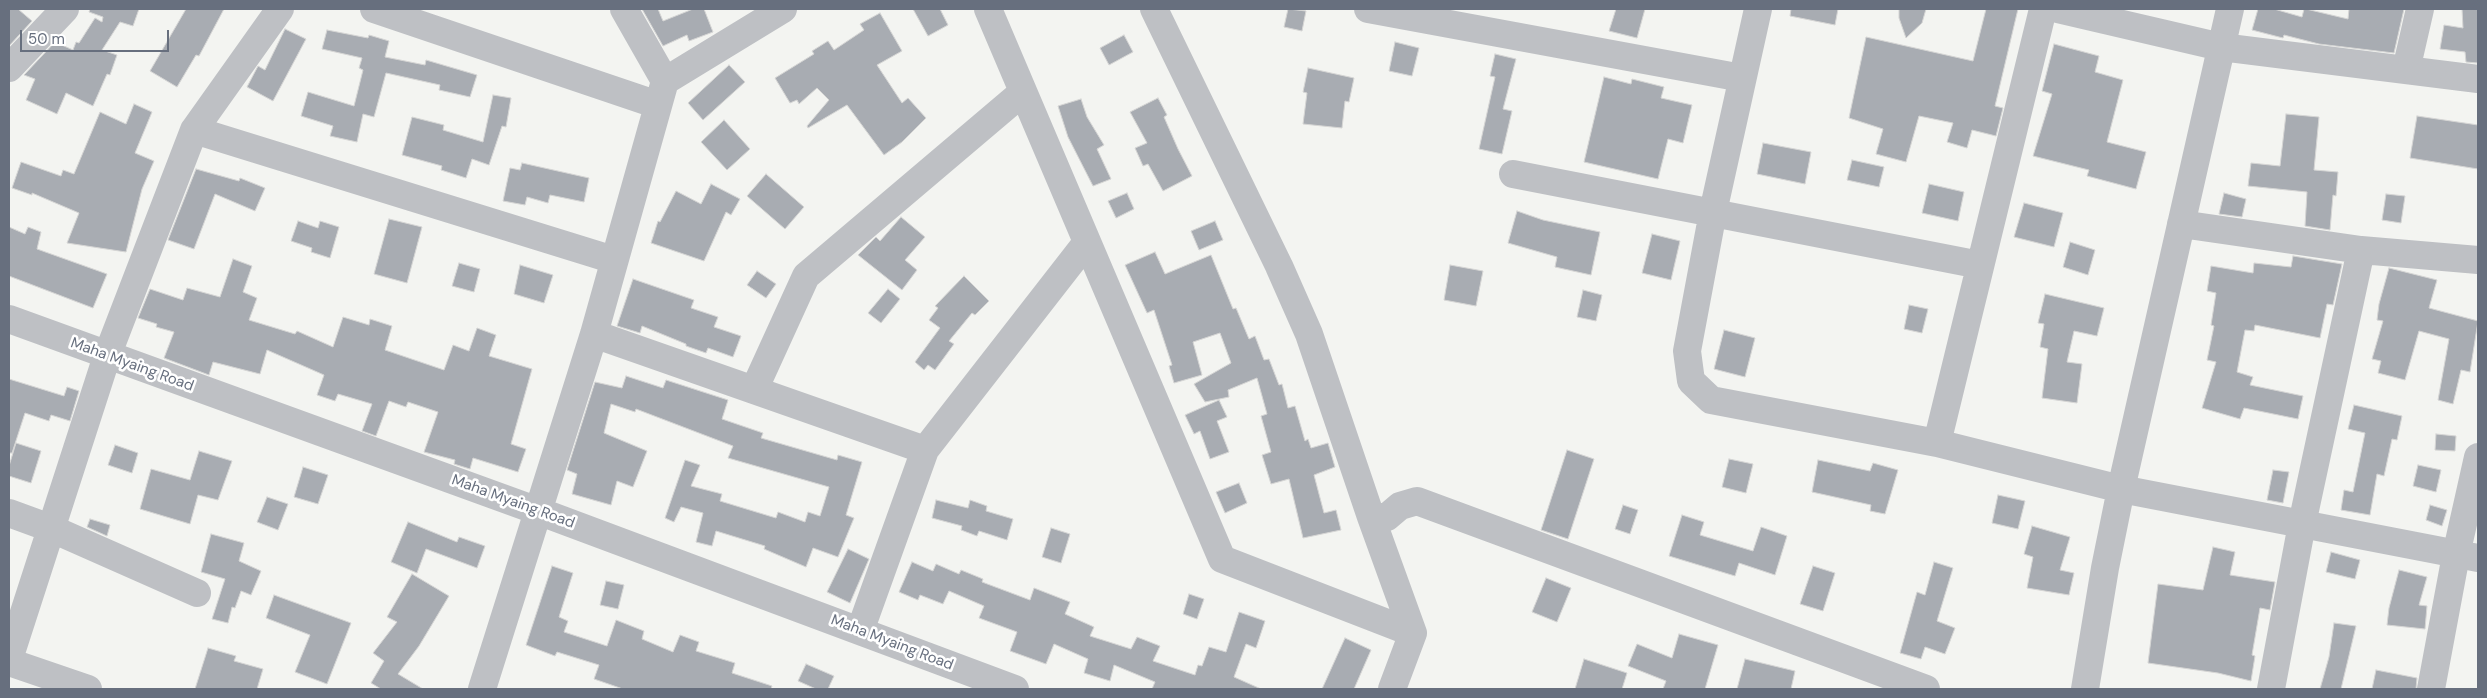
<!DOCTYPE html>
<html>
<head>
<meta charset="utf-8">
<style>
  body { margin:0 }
  #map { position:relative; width:2487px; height:698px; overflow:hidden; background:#f3f4f1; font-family:"DM Sans",sans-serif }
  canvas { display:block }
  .frame { position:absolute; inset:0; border:10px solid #676f7e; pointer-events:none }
  .scale { position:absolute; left:20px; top:30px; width:149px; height:22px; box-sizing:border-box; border:2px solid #676f7e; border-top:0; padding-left:6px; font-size:15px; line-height:18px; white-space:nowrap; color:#676f7e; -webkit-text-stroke:4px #fff; paint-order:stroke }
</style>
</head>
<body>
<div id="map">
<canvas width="2487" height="698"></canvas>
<div class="frame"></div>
<div class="scale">50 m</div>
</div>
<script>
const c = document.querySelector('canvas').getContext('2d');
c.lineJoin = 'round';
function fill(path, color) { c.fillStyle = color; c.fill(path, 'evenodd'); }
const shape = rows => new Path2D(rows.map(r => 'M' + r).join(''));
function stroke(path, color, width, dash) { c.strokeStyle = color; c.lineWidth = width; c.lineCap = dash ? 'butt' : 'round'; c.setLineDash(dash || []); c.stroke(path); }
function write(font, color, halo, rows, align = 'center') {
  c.font = font + ' "DM Sans",sans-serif'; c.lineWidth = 5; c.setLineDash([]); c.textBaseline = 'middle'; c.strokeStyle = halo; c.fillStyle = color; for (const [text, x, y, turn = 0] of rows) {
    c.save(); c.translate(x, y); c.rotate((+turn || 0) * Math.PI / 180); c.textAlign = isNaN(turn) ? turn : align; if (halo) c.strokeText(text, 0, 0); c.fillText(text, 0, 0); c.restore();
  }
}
const building = shape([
  [9,9,18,9,32,21,9,46,9,9],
  [90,9,139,9,133,26,120,22,102,50,117,55,110,75,107,74,93,106,66,93,57,114,26,100,35,79,24,75,55,42,73,50,76,42,79,43,95,18,102,22,103,17,89,12,90,9],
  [186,9,224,9,199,56,196,55,177,87,150,71,186,9],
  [642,9,658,9,663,21,693,9,704,9,713,32,689,41,687,35,663,46,642,9],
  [913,9,940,9,948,25,928,36,913,9],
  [1288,9,1306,11,1302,31,1284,27,1288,9],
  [1616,9,1645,9,1637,38,1609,31,1616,9],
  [1791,9,1838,9,1835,25,1790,16,1791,9],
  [1899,9,1926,9,1922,23,1906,38,1899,18,1899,9],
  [1986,9,2018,9,1995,106,2003,108,1996,136,1972,130,1967,148,1947,142,1953,123,1919,116,1906,162,1876,154,1883,129,1849,118,1866,37,1973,61,1986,9],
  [2258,9,2274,9,2302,17,2304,9,2306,9,2348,19,2349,9,2404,9,2394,53,2319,44,2284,35,2283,38,2252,30,2258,9],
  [2462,9,2478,9,2478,63,2466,62,2465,52,2440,49,2444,25,2463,28,2462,9],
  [880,13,902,51,877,65,902,103,908,98,926,118,902,142,884,155,847,105,808,128,807,126,829,100,817,88,799,104,797,100,790,103,775,78,814,54,812,51,828,41,834,50,864,30,860,24,880,13],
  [285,29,306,39,273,101,247,87,258,66,265,70,285,29],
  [327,30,368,38,369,35,389,41,385,57,425,65,426,60,477,75,470,97,439,90,440,85,386,73,374,117,363,114,357,142,330,136,333,126,301,116,308,92,354,106,363,70,359,68,362,58,322,49,327,30],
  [1124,35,1133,52,1109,65,1100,48,1124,35],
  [1395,42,1419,48,1412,76,1389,71,1395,42],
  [2054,44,2099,56,2095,72,2123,80,2107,142,2146,152,2136,189,2087,176,2089,170,2033,156,2052,94,2042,91,2054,44],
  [1495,54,1516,59,1503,109,1512,111,1502,154,1479,149,1495,77,1490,76,1495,54],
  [729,65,745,82,703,120,688,103,729,65],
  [1308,68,1354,78,1349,102,1345,101,1342,128,1303,124,1307,93,1303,92,1308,68],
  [1604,77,1631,84,1632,79,1664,87,1661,98,1692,105,1683,143,1668,139,1658,179,1584,162,1604,77],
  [493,95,511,98,506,127,502,126,489,165,472,159,466,178,441,170,442,166,402,155,412,117,444,125,443,130,483,142,493,95],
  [1158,98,1167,115,1164,117,1178,149,1192,176,1163,191,1148,164,1143,166,1135,148,1147,143,1130,112,1158,98],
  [1081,99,1087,117,1104,145,1097,149,1111,179,1093,186,1068,137,1058,106,1081,99],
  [134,104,152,112,135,153,154,161,142,189,126,252,67,243,79,213,32,193,32,195,12,188,21,162,61,176,63,170,74,174,100,112,126,124,134,104],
  [2286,114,2319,117,2314,170,2338,172,2336,196,2333,195,2330,230,2305,226,2307,192,2248,186,2251,163,2280,166,2286,114],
  [2417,116,2478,125,2478,169,2410,158,2417,116],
  [724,120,750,149,727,170,701,142,724,120],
  [1763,143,1811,152,1805,184,1757,174,1763,143],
  [1852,160,1884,167,1879,187,1847,180,1852,160],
  [522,163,589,178,584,202,550,195,548,203,527,197,525,205,503,201,510,168,520,170,522,163],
  [196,169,239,181,240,178,265,188,255,211,215,194,194,249,168,240,196,169],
  [766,174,804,207,785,229,747,196,766,174],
  [711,184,740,199,731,215,726,212,704,261,651,243,658,221,660,222,676,191,701,204,711,184],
  [1929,184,1964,192,1958,221,1922,213,1929,184],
  [1127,193,1134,209,1116,218,1108,201,1127,193],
  [2224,193,2246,199,2242,217,2219,214,2224,193],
  [2386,194,2405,196,2401,223,2382,220,2386,194],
  [2024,203,2063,213,2054,247,2014,237,2024,203],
  [1517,211,1543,220,1600,232,1591,275,1555,267,1557,257,1508,243,1517,211],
  [901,217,925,237,905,260,917,270,902,290,858,255,876,237,880,241,901,217],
  [389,219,422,227,407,283,374,274,389,219],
  [298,221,318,228,320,221,339,227,330,258,311,252,312,248,291,241,298,221],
  [1215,221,1223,240,1199,250,1191,231,1215,221],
  [9,227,25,234,28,227,41,232,37,249,107,274,93,308,9,276,9,227],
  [1652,234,1680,241,1671,280,1642,273,1652,234],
  [2070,242,2095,250,2088,275,2063,267,2070,242],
  [1155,252,1165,274,1211,255,1233,309,1236,308,1249,339,1255,336,1264,360,1269,359,1279,385,1282,384,1288,408,1295,406,1305,441,1308,439,1311,448,1328,443,1335,467,1314,475,1324,513,1336,510,1341,530,1303,538,1289,479,1271,484,1262,455,1271,452,1261,416,1267,414,1257,378,1228,390,1229,397,1205,402,1194,384,1231,363,1220,333,1193,342,1202,375,1174,383,1169,366,1172,365,1154,310,1147,313,1125,265,1155,252],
  [2293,256,2342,264,2333,305,2327,304,2320,338,2255,325,2254,331,2245,330,2237,372,2253,377,2250,385,2303,396,2298,419,2244,408,2240,419,2202,408,2216,362,2207,360,2214,326,2211,325,2216,293,2207,291,2211,266,2253,273,2254,263,2291,267,2293,256],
  [233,259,252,266,243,292,257,298,249,320,295,334,297,331,333,347,343,317,369,325,370,319,392,326,385,350,444,370,453,345,469,351,477,328,496,335,489,356,532,369,511,444,526,449,518,472,473,458,470,469,454,464,455,460,424,452,438,412,408,402,406,407,389,401,376,436,362,431,372,404,338,394,335,401,317,395,324,375,267,350,260,374,213,362,209,375,164,358,174,332,156,327,157,324,138,318,150,289,183,300,187,288,220,297,233,259],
  [459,263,480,269,474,292,452,286,459,263],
  [520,265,553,275,544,303,514,294,520,265],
  [1450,265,1483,271,1476,306,1444,300,1450,265],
  [2389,268,2437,280,2429,308,2478,321,2470,372,2461,370,2453,404,2438,400,2449,339,2419,331,2405,380,2378,373,2381,361,2372,359,2383,321,2377,320,2379,304,2389,268],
  [757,271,776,284,766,298,747,285,757,271],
  [964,276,989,301,975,315,972,313,949,341,954,344,935,370,928,365,924,370,915,362,940,328,929,320,938,308,935,306,964,276],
  [633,279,694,300,691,308,718,317,714,327,741,336,733,357,708,348,706,353,686,346,686,344,642,326,640,333,617,326,633,279],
  [888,289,900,299,881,323,868,313,888,289],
  [1583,290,1602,295,1596,321,1577,317,1583,290],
  [2045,294,2104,308,2097,336,2074,331,2067,362,2082,364,2077,403,2042,398,2048,349,2040,347,2044,324,2038,323,2045,294],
  [1909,305,1928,309,1922,333,1904,329,1909,305],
  [1724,330,1755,338,1745,377,1714,369,1724,330],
  [626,376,663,388,666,380,728,400,722,419,763,433,761,438,837,460,838,455,862,462,846,515,854,518,838,557,813,548,806,567,764,549,765,546,716,531,712,546,696,542,703,513,681,507,674,522,665,518,685,460,700,465,691,486,722,494,720,501,776,518,778,512,805,522,808,512,820,516,829,487,728,458,733,446,636,409,635,412,611,404,604,433,647,451,633,487,617,481,611,505,572,494,577,474,567,470,595,382,622,388,626,376],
  [9,379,64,396,67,387,79,391,70,421,51,415,49,421,25,413,12,453,9,453,9,379],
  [1219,400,1227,417,1217,421,1229,452,1210,459,1200,431,1194,434,1185,415,1219,400],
  [2354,405,2402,416,2397,440,2392,439,2384,476,2377,474,2370,515,2341,510,2344,490,2353,492,2365,433,2348,429,2354,405],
  [2436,434,2456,436,2455,451,2435,450,2436,434],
  [16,443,41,451,31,483,9,476,9,466,16,443],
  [115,445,138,453,132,473,108,465,115,445],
  [1567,450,1594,459,1568,539,1541,530,1567,450],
  [199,451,232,461,218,500,198,495,190,524,140,509,151,469,190,480,199,451],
  [1729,459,1753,464,1746,493,1722,487,1729,459],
  [1818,460,1870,471,1873,463,1898,470,1885,514,1870,511,1871,505,1812,492,1818,460],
  [2418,465,2441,470,2436,492,2413,486,2418,465],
  [303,467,328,475,318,504,294,497,303,467],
  [2273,470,2289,472,2283,503,2267,500,2273,470],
  [1239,483,1247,503,1225,513,1216,492,1239,483],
  [1998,495,2025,501,2018,529,1992,523,1998,495],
  [267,497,288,504,278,530,257,522,267,497],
  [936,500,968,508,970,500,987,506,986,511,1013,519,1007,540,979,531,977,536,961,530,962,526,932,518,936,500],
  [1623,505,1638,510,1630,534,1615,529,1623,505],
  [2430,505,2447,510,2442,526,2426,520,2430,505],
  [1682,515,1704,522,1700,535,1753,551,1761,527,1787,536,1775,575,1739,563,1735,576,1669,556,1682,515],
  [90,519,110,525,107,536,87,527,90,519],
  [408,522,457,542,459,537,485,546,477,568,426,549,417,573,391,562,408,522],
  [2032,526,2070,537,2060,570,2074,573,2069,595,2027,588,2033,557,2024,554,2032,526],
  [1051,528,1070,534,1061,563,1042,557,1051,528],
  [211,534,244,543,239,561,261,571,251,595,241,591,235,608,232,607,228,623,212,619,225,579,201,572,211,534],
  [2213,547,2235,552,2230,575,2275,582,2270,610,2260,608,2252,655,2255,656,2251,681,2218,673,2148,663,2158,584,2203,590,2213,547],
  [848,549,869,559,850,603,827,592,848,549],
  [2331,552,2360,560,2355,579,2326,572,2331,552],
  [912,562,933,571,936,564,959,574,961,570,983,579,982,582,1030,600,1034,588,1070,602,1065,614,1094,627,1090,636,1131,649,1137,637,1160,646,1153,661,1195,675,1198,665,1202,666,1209,647,1226,652,1239,612,1265,621,1256,648,1246,644,1234,677,1261,689,1152,689,1155,682,1114,665,1110,681,1084,673,1088,659,1054,644,1046,664,1010,651,1017,632,979,618,984,606,949,591,943,604,920,595,918,600,899,592,912,562],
  [1934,562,1953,568,1937,621,1955,628,1945,654,1925,647,1921,659,1900,653,1917,592,1925,595,1934,562],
  [552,566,573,573,559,617,568,621,564,632,607,646,616,620,644,631,642,639,673,652,680,635,699,642,696,651,735,663,732,673,772,686,771,689,623,689,594,679,599,665,557,652,555,656,526,645,552,566],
  [1813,566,1835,573,1823,611,1800,604,1813,566],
  [2399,570,2427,577,2419,605,2427,606,2425,629,2387,625,2389,608,2399,570],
  [412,574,449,596,419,646,398,674,423,689,381,689,371,683,384,661,373,653,397,622,387,617,412,574],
  [1546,578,1571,588,1557,622,1532,612,1546,578],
  [606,581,624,585,618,609,600,605,606,581],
  [1189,594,1204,599,1197,619,1183,614,1189,594],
  [274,595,351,623,327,684,295,672,310,635,266,618,274,595],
  [2334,623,2356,626,2341,689,2320,689,2329,657,2334,623],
  [1679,634,1718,645,1705,689,1663,689,1666,681,1628,666,1637,644,1672,658,1679,634],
  [1345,638,1371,650,1354,689,1322,689,1345,638],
  [208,648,236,656,234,661,263,669,257,689,195,689,208,648],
  [1584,659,1627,673,1622,689,1575,689,1584,659],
  [1745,659,1795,671,1791,689,1737,689,1745,659],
  [806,664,834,676,828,689,816,689,798,681,806,664],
  [2376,670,2417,678,2416,689,2372,689,2376,670]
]);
const minor = shape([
  [374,9,658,105],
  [624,9,665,81],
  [988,9,1222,559,1413,633],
  [1154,9,1279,266,1309,334,1371,517,1413,633,1392,689],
  [1368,9,1742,78],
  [1758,9,1713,212,1687,351,1691,381,1711,400,1937,443,2121,489,2478,558],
  [2058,9,2221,47,2478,79],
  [9,68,65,9],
  [2406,70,2420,9],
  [194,130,614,260],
  [1513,174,1980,265],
  [2181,224,2361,250,2302,524,2271,689],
  [2361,250,2478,260],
  [9,319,538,511,1015,689],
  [594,334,925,450],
  [754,390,806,276,1023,92],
  [1937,443,2043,9],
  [9,513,50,528,197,593],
  [1371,517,1387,517,1400,506,1417,501,1926,689],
  [860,631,925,450,1087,242],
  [9,659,107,356,194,130,280,9],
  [9,662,88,689],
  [482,689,594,334,665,81,783,9],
  [2085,689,2105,568,2121,489,2230,9],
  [2431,689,2456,555,2478,457]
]);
const streetNames = [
  ["Maha Myaing Road",132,365,20],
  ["Maha Myaing Road",513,502,20],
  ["Maha Myaing Road",892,643,21]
];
fill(building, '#a8acb2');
stroke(building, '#d5d5d4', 1);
stroke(minor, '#bec0c4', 28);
write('15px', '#676f7e', '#fff', streetNames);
</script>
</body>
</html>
